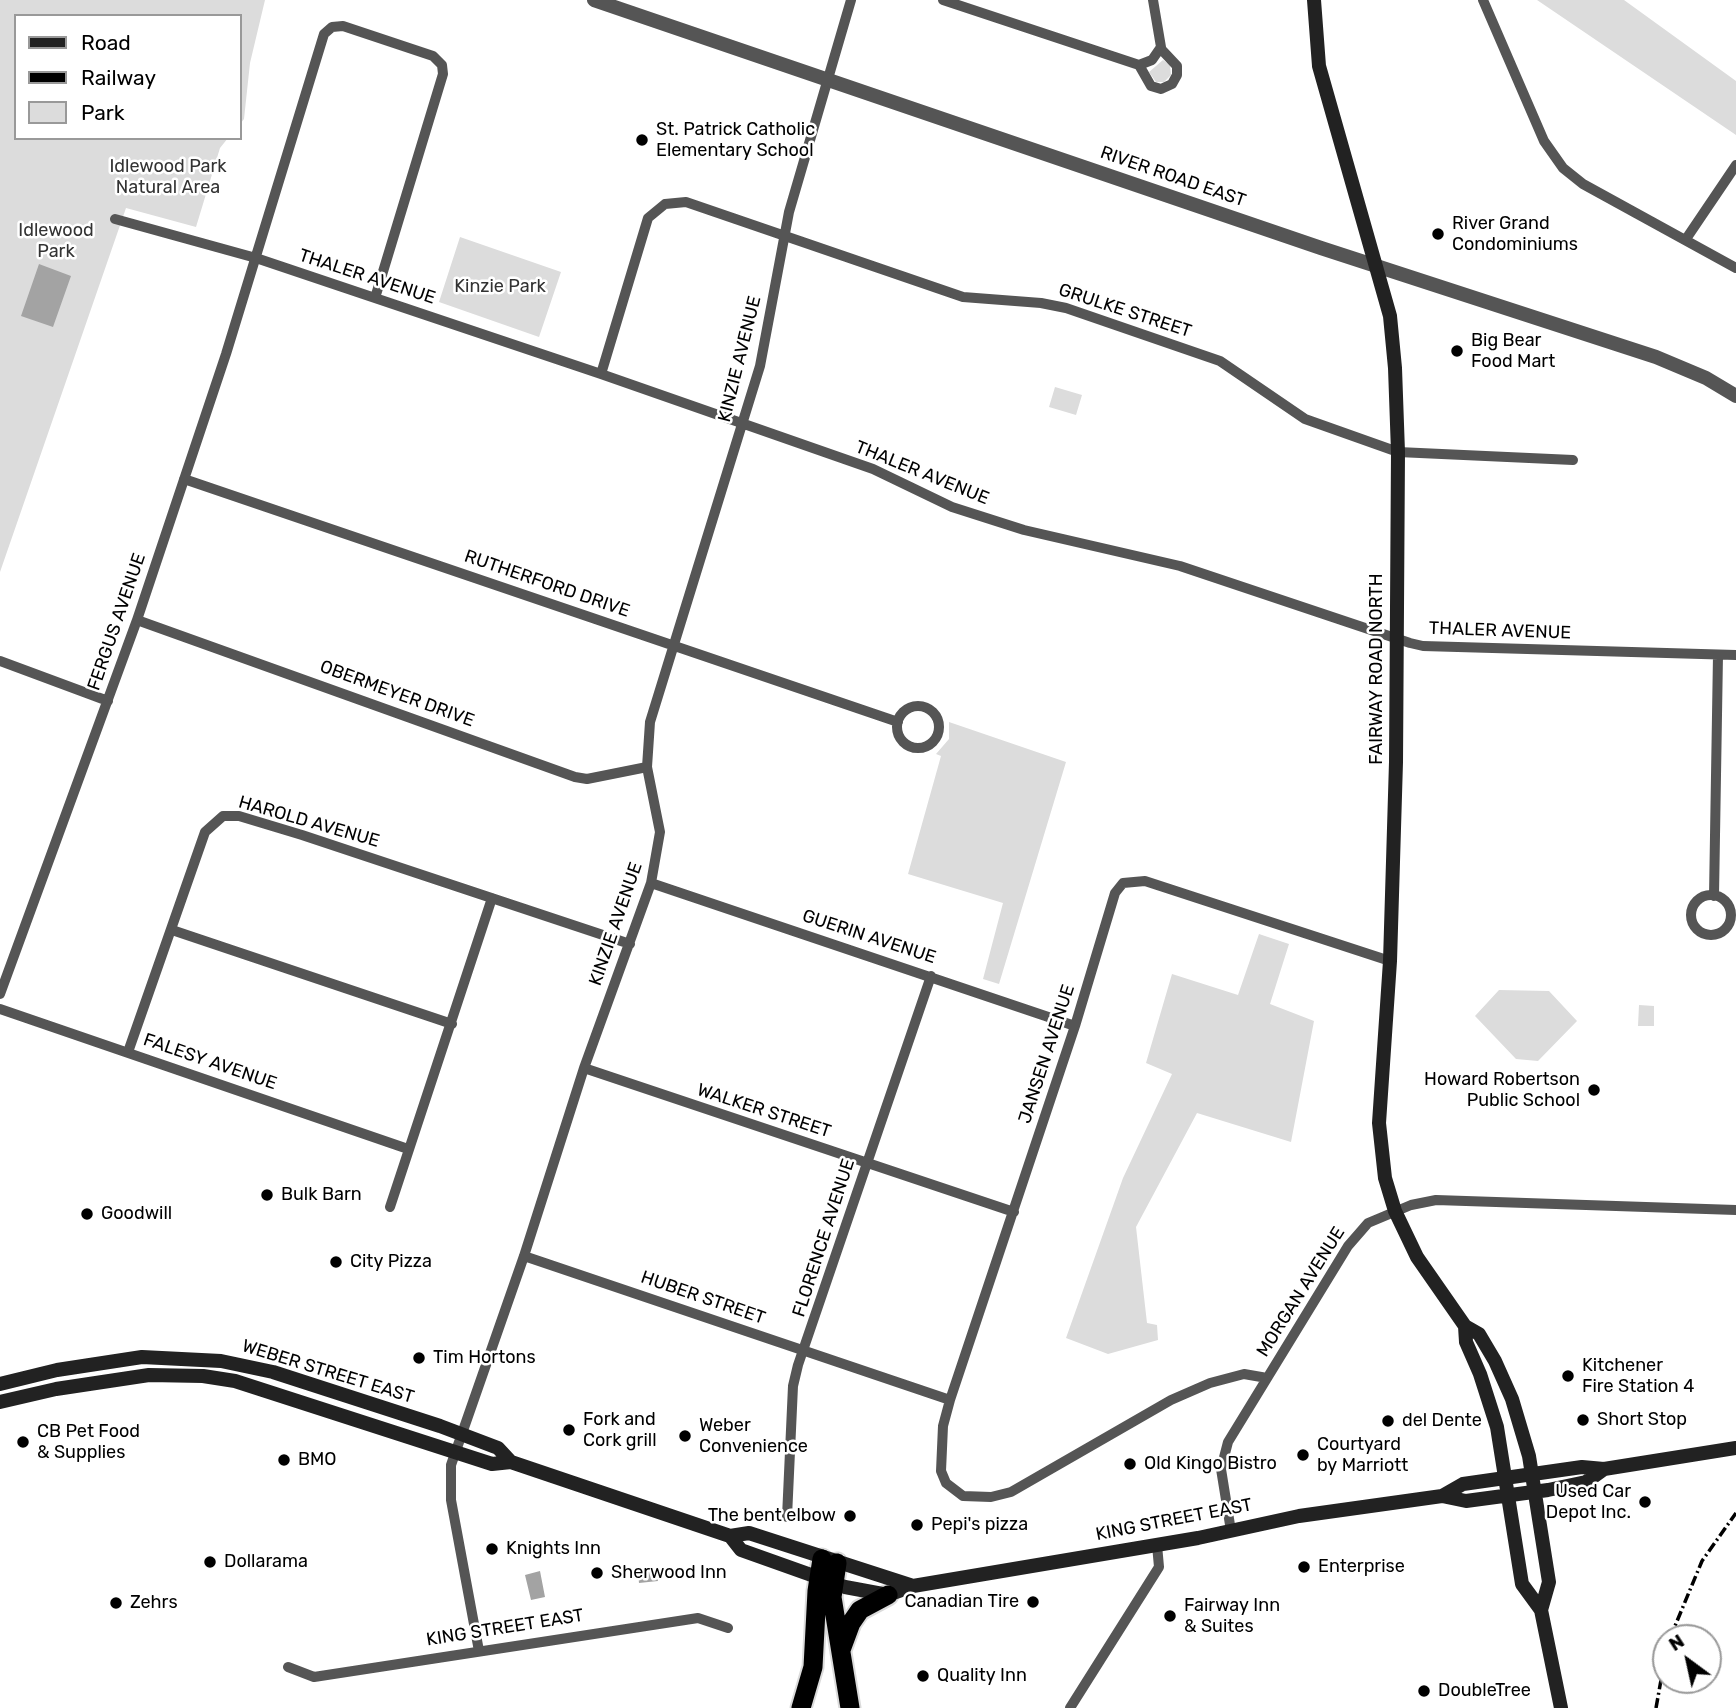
<!DOCTYPE html>
<html>
<head>
<meta charset="utf-8">
<style>
  body { margin:0 }
  #map { position:relative; width:1736px; height:1708px; overflow:hidden; background:#fff; font-family:Rubik,sans-serif }
  canvas { display:block }
  .legend { position:absolute; left:14px; top:14px; width:228px; height:126px; box-sizing:border-box; background:#fff; border:2px solid #999; margin:0; padding:9px 12px; list-style:none; font-size:21px; color:#000 }
  .legend li { display:flex; align-items:center; gap:14px; height:35px }
  .legend b { width:35px; border:2px solid #999 }
  .north { position:absolute; left:1652px; top:1624px; width:70px; height:70px; box-sizing:border-box; background:#fff; border:2px solid #999; border-radius:50%; rotate:327deg; font-size:19px; font-weight:700; line-height:28px; text-align:center; color:#000 }
  .north::after { content:''; display:block; margin:auto; width:24px; height:32px; background:#000; clip-path:polygon(50% 0,100% 100%,50% 72%,0 100%) }
</style>
</head>
<body>
<div id="map">
<canvas width="1736" height="1708"></canvas>
<ul class="legend">
<li><b style="height:9px;background:#222"></b>Road</li>
<li><b style="height:9px;background:#000"></b>Railway</li>
<li><b style="height:19px;background:#dcdcdc"></b>Park</li>
</ul>
<div class="north">N</div>
</div>
<script>
const c = document.querySelector('canvas').getContext('2d');
c.lineJoin = 'round';
function fill(path, color) { c.fillStyle = color; c.fill(path, 'evenodd'); }
const shape = rows => new Path2D(rows.map(r => 'M' + r).join(''));
function stroke(path, color, width, dash) { c.strokeStyle = color; c.lineWidth = width; c.lineCap = dash ? 'butt' : 'round'; c.setLineDash(dash || []); c.stroke(path); }
function write(font, color, halo, rows, align = 'center') {
  c.font = font + ' Rubik,sans-serif'; c.lineWidth = 5; c.setLineDash([]); c.textBaseline = 'middle'; c.strokeStyle = halo; c.fillStyle = color; for (const [text, x, y, turn = 0] of rows) {
    c.save(); c.translate(x, y); c.rotate((+turn || 0) * Math.PI / 180); c.textAlign = isNaN(turn) ? turn : align; if (halo) c.strokeText(text, 0, 0); c.fillText(text, 0, 0); c.restore();
  }
}
const green = shape([
  [0,0,265,0,250,63,244,119,240,124,240,16,16,16,16,138,228,138,220,148,196,227,126,208,0,572],
  [1537,0,1624,0,1736,81,1736,135],
  [1163,60,1170,65,1171,75,1164,82,1156,82,1149,72],
  [460,237,561,272,539,337,439,302],
  [1055,387,1082,395,1076,415,1049,407],
  [949,722,1066,762,999,984,983,979,1003,903,908,874,941,756,936,754,949,739],
  [1259,934,1289,944,1270,1004,1314,1021,1291,1142,1197,1113,1136,1227,1147,1323,1157,1325,1158,1340,1108,1354,1066,1338,1123,1178,1172,1074,1146,1063,1172,974,1238,995],
  [1499,990,1549,991,1577,1021,1538,1061,1516,1059,1475,1016],
  [1639,1005,1654,1006,1654,1026,1638,1026]
]);
const water = shape([
  [39,264,71,276,53,327,21,316],
  [656,1570,658,1581,639,1583,638,1573],
  [540,1571,545,1597,531,1600,525,1575]
]);
const minor = shape([
  [943,0,1139,65,1152,60,1161,47,1153,0],
  [1483,0,1544,141,1563,168,1583,184,1736,268],
  [1139,65,1151,86,1161,89,1172,84,1177,75,1177,66,1161,49],
  [115,219,256,258,601,374,873,469,952,507,1024,530,1180,566,1410,643,1423,646,1736,655],
  [1686,239,1736,165],
  [601,374,648,218,665,204,686,202,963,297,1041,303,1066,308,1220,361,1305,419,1398,452,1573,460],
  [184,479,898,722],
  [137,620,575,777,587,779,647,767],
  [0,661,108,701],
  '897 727a21 21 0 1 1 42 0a21 21 0 1 1-42 0Z',
  [651,883,1075,1026],
  '1691 915a20 20 0 1 1 40 0a20 20 0 1 1-40 0Z',
  [1714,896,1718,655],
  [172,930,452,1024],
  [0,994,137,620,226,354,324,34,332,27,343,26,433,56,442,65,443,74,375,298],
  [0,1009,408,1149],
  [128,1052,205,832,223,816,239,816,302,835,630,944],
  [584,1068,1014,1212],
  [390,1207,492,898],
  [524,1256,950,1400],
  [1267,1378,1244,1374,1210,1383,1171,1400,1011,1492,991,1497,963,1496,946,1483,941,1471,943,1426,950,1400,1075,1026,1115,893,1123,883,1145,881,1390,961],
  [787,1517,793,1386,798,1365,931,976],
  [1231,1531,1221,1469,1228,1442,1348,1246,1368,1223,1411,1205,1436,1200,1736,1210],
  [479,1651,451,1500,451,1465,524,1256,584,1068,651,883,660,832,647,767,650,722,760,366,789,212,851,0],
  [288,1667,314,1677,698,1618,728,1628],
  [1070,1708,1159,1567,1157,1545]
]);
const tertiary = shape([
  [594,0,1321,248,1656,357,1706,378,1736,396]
]);
const secondary = shape([
  [1314,0,1319,66,1390,316,1395,368,1398,452,1396,762,1390,961,1379,1123,1385,1178,1395,1211,1417,1257,1465,1326,1466,1342,1480,1374,1497,1427,1522,1584,1541,1610],
  [1465,1326,1479,1334,1495,1361,1512,1399,1529,1456,1549,1582,1541,1610,1561,1708],
  [0,1384,57,1370,142,1357,221,1361,273,1372,440,1426,498,1448,511,1462],
  [0,1402,56,1389,149,1375,203,1376,235,1381,492,1464,511,1462,730,1536,749,1533,913,1586],
  [1442,1496,1466,1501,1548,1490,1586,1482,1604,1469],
  [730,1536,741,1550,845,1587,888,1595,913,1586,1198,1538,1299,1516,1442,1496,1463,1484,1582,1467,1604,1469,1736,1448]
]);
const motorway = shape([
  [837,1563,832,1597,850,1708],
  [841,1650,851,1623,860,1610,888,1595],
  [801,1708,813,1667,817,1591,822,1559]
]);
const rail = shape([
  [1670,1638,1702,1561,1736,1513],
  [1656,1708,1666,1652]
]);
const markers = [
  [642,140,7,"#000"],
  [1438,234,7,"#000"],
  [1457,351,7,"#000"],
  [1594,1090,7,"#000"],
  [267,1195,7,"#000"],
  [87,1214,7,"#000"],
  [336,1262,7,"#000"],
  [419,1358,7,"#000"],
  [1568,1376,7,"#000"],
  [1583,1420,7,"#000"],
  [1388,1421,7,"#000"],
  [569,1430,7,"#000"],
  [685,1436,7,"#000"],
  [23,1442,7,"#000"],
  [1303,1455,7,"#000"],
  [284,1460,7,"#000"],
  [1130,1464,7,"#000"],
  [1645,1502,7,"#000"],
  [850,1516,7,"#000"],
  [917,1525,7,"#000"],
  [492,1549,7,"#000"],
  [210,1562,7,"#000"],
  [1304,1567,7,"#000"],
  [597,1573,7,"#000"],
  [1033,1602,7,"#000"],
  [116,1603,7,"#000"],
  [1170,1616,7,"#000"],
  [923,1676,7,"#000"],
  [1424,1691,7,"#000"]
];
const poiNames = [
  ["St. Patrick Catholic",656,130],
  ["Elementary School",656,151],
  ["River Grand",1452,224],
  ["Condominiums",1452,245],
  ["Big Bear",1471,341],
  ["Food Mart",1471,362],
  ["Howard Robertson",1580,1080,"right"],
  ["Public School",1580,1101,"right"],
  ["Bulk Barn",281,1195],
  ["Goodwill",101,1214],
  ["City Pizza",350,1262],
  ["Tim Hortons",433,1358],
  ["Kitchener",1582,1366],
  ["Fire Station 4",1582,1387],
  ["Fork and",583,1420],
  ["Cork grill",583,1441],
  ["Short Stop",1597,1420],
  ["del Dente",1402,1421],
  ["Weber",699,1426],
  ["Convenience",699,1447],
  ["CB Pet Food",37,1432],
  ["& Supplies",37,1453],
  ["Courtyard",1317,1445],
  ["by Marriott",1317,1466],
  ["BMO",298,1460],
  ["Old Kingo Bistro",1144,1464],
  ["Used Car",1631,1492,"right"],
  ["Depot Inc.",1631,1513,"right"],
  ["The bent elbow",836,1516,"right"],
  ["Pepi's pizza",931,1525],
  ["Knights Inn",506,1549],
  ["Dollarama",224,1562],
  ["Enterprise",1318,1567],
  ["Sherwood Inn",611,1573],
  ["Canadian Tire",1019,1602,"right"],
  ["Zehrs",130,1603],
  ["Fairway Inn",1184,1606],
  ["& Suites",1184,1627],
  ["Quality Inn",937,1676],
  ["DoubleTree",1438,1691]
];
const parkNames = [
  ["Idlewood Park",168,167],
  ["Natural Area",168,188],
  ["Idlewood",56,231],
  ["Park",56,252],
  ["Kinzie Park",500,287]
];
const streetNames = [
  ["RIVER ROAD EAST",1173,177,19],
  ["THALER AVENUE",367,277,18],
  ["GRULKE STREET",1125,311,18],
  ["KINZIE AVENUE",740,359,-76],
  ["THALER AVENUE",922,473,22],
  ["RUTHERFORD DRIVE",547,584,19],
  ["FERGUS AVENUE",117,622,-71],
  ["THALER AVENUE",1500,631,2],
  ["FAIRWAY ROAD NORTH",1377,669,-90],
  ["OBERMEYER DRIVE",397,694,20],
  ["HAROLD AVENUE",309,822,16],
  ["KINZIE AVENUE",616,924,-71],
  ["GUERIN AVENUE",869,937,18],
  ["JANSEN AVENUE",1047,1054,-72],
  ["FALESY AVENUE",210,1062,19],
  ["WALKER STREET",764,1111,18],
  ["FLORENCE AVENUE",824,1238,-72],
  ["MORGAN AVENUE",1301,1292,-58],
  ["HUBER STREET",703,1298,19],
  ["WEBER STREET EAST",328,1372,17],
  ["KING STREET EAST",1174,1520,-11],
  ["KING STREET EAST",505,1628,-9]
];
fill(green, '#dcdcdc');
fill(water, '#a3a3a3');
stroke(motorway, '#dbdbdb', 23);
stroke(minor, '#555', 10);
stroke(tertiary, '#555', 14);
stroke(secondary, '#222', 14);
stroke(motorway, '#000', 19);
stroke(rail, '#000', 3.5, [10, 3.5, 2, 3.5]);
for (const [x, y, r, color] of markers) { const dot = new Path2D(); dot.arc(x, y, r, 0, 2 * Math.PI); c.fillStyle = color; c.fill(dot); stroke(dot, '#fff', 2.5); }
write('18px', '#000', '#fff', poiNames, 'left');
write('18px', '#333', '#fff', parkNames);
write('18px', '#000', '#fff', streetNames);
</script>
</body>
</html>
